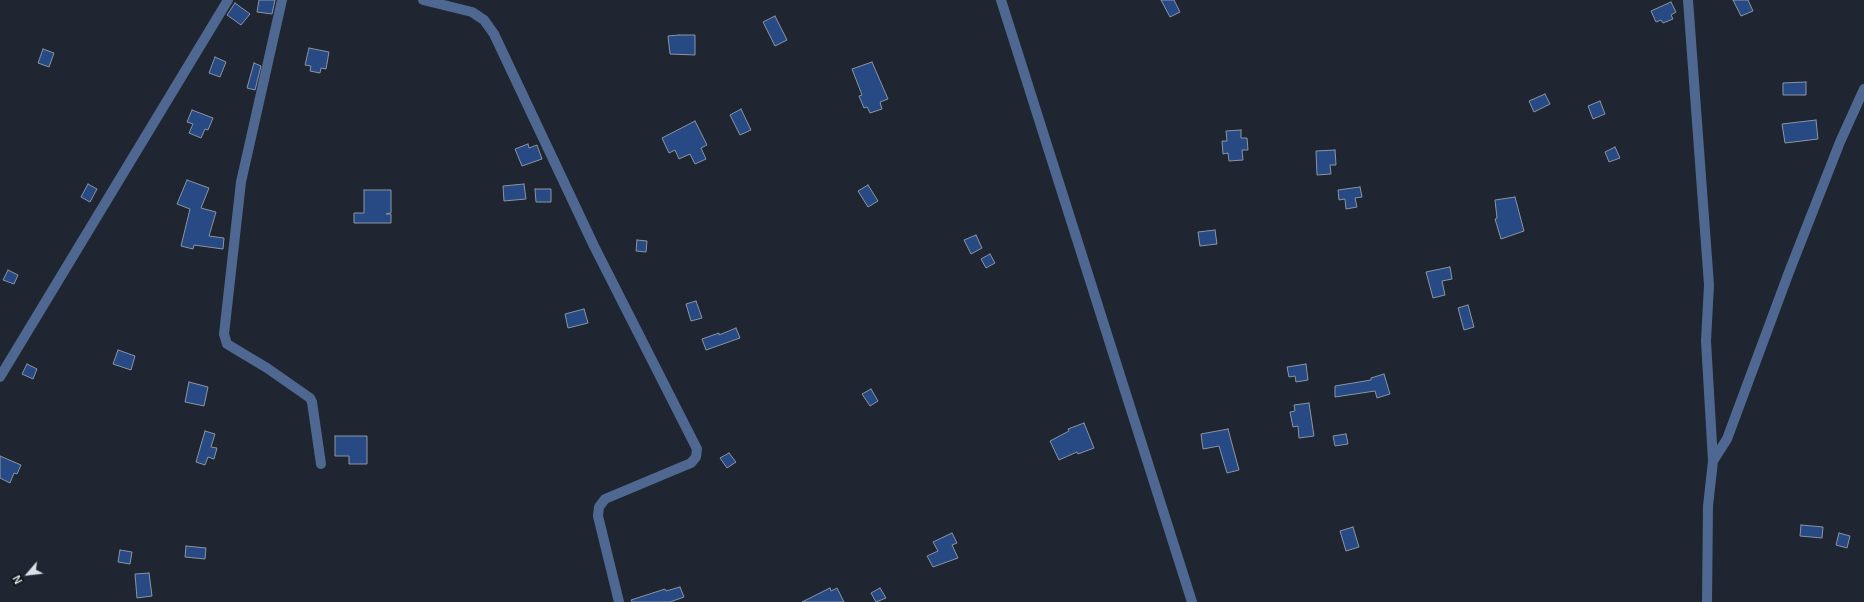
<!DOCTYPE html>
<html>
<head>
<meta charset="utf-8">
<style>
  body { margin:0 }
  #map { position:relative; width:1864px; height:602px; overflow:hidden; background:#1f2631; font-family:Helvetica,sans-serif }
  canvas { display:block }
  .north { position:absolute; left:8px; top:554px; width:40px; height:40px; -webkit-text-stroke:3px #0c0f14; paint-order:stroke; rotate:242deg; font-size:11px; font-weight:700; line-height:16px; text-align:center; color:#dbe0e8 }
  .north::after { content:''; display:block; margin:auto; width:14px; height:18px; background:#dbe0e8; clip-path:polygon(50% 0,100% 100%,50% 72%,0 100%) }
</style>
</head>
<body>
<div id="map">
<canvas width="1864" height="602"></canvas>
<div class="north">N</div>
</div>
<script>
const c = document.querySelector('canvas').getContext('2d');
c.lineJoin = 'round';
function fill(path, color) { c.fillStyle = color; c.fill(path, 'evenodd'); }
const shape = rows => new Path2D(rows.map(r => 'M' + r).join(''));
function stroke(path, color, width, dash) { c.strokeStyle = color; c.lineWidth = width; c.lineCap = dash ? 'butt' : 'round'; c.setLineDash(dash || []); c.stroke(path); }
const building = shape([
  [259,0,275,0,272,14,257,12,259,0],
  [1161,0,1174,0,1180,12,1170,17,1161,0],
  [1733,0,1748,0,1753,11,1741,16,1733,0],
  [1671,2,1676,12,1671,15,1673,19,1663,23,1661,20,1656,22,1651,11,1671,2],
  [235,3,250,14,241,25,227,15,235,3],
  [775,16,787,40,775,46,763,22,775,16],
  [679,35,695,35,695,55,670,54,668,36,679,35],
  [309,48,329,52,326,69,321,68,320,73,310,71,311,66,305,65,309,48],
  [43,49,54,53,49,67,38,63,43,49],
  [215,57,226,62,220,77,209,73,215,57],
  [872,62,888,99,880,102,882,109,870,113,867,107,864,108,859,96,862,95,852,69,872,62],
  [254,63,261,66,255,90,247,88,254,63],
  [1806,82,1806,95,1783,95,1783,83,1806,82],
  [1545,94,1550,104,1534,112,1529,101,1545,94],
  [1600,101,1605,114,1593,119,1588,106,1600,101],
  [741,109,751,130,740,135,730,115,741,109],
  [192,110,213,118,208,130,205,129,201,138,189,133,193,124,187,122,192,110],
  [1816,120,1818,139,1785,143,1782,124,1816,120],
  [695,121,707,145,701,148,706,159,695,164,690,154,679,159,675,150,669,153,662,138,695,121],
  [1241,130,1241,138,1247,138,1248,150,1242,150,1243,160,1229,161,1228,153,1223,154,1222,141,1227,141,1226,131,1241,130],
  [528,144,529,148,537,145,542,159,522,166,515,149,528,144],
  [1615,147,1620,158,1609,162,1605,152,1615,147],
  [1335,150,1336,165,1330,165,1331,174,1317,175,1316,151,1335,150],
  [187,180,209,188,201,208,216,212,209,236,224,238,223,249,194,245,193,249,181,246,190,209,177,204,187,180],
  [88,184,97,189,90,202,81,197,88,184],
  [524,184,526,199,504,201,503,186,524,184],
  [868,185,878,201,868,207,858,191,868,185],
  [1360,187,1362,197,1355,198,1357,207,1346,209,1345,199,1339,200,1338,190,1360,187],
  [535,189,551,189,551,202,536,202,535,189],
  [364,190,391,190,391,213,386,214,391,214,391,223,354,223,354,213,364,213,364,190],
  [1515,197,1524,231,1501,239,1495,219,1497,218,1495,200,1515,197],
  [1215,230,1217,244,1200,246,1198,232,1215,230],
  [976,235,982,248,971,254,964,240,976,235],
  [637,240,647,241,646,252,636,251,637,240],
  [990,254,995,263,986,268,981,259,990,254],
  [1450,267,1452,279,1442,281,1445,295,1433,298,1426,272,1450,267],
  [8,270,18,275,14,284,3,280,8,270],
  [696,301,702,318,691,321,686,304,696,301],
  [1468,305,1474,327,1464,330,1458,308,1468,305],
  [584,309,588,323,568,328,565,314,584,309],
  [736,328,740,338,706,350,702,339,719,333,719,335,736,328],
  [118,350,135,356,131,370,113,364,118,350],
  [27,364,37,369,33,379,22,374,27,364],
  [1306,364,1308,380,1296,382,1295,376,1289,377,1287,367,1306,364],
  [1384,374,1390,394,1377,398,1375,391,1335,397,1335,386,1371,380,1371,378,1384,374],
  [189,382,208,387,204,406,185,402,189,382],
  [871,389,878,401,870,406,862,394,871,389],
  [1309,403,1314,436,1299,438,1298,426,1293,427,1290,412,1295,411,1294,405,1309,403],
  [1084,423,1094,448,1078,454,1077,452,1059,460,1050,441,1069,431,1068,429,1084,423],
  [1228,429,1239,470,1227,473,1219,446,1203,449,1201,434,1228,429],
  [205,431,215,434,211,447,217,448,214,459,208,457,205,465,196,462,205,431],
  [1346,434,1348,444,1335,446,1333,436,1346,434],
  [335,436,367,436,367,464,349,464,349,456,335,456,335,436],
  [729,453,736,462,727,468,720,458,729,453],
  [0,456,21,465,17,474,14,473,10,483,0,478,0,456],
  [1801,525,1823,527,1822,538,1800,536,1801,525],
  [1353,527,1359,547,1346,551,1340,531,1353,527],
  [952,533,957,543,952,545,958,558,933,567,927,556,938,551,933,542,952,533],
  [1839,533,1850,536,1847,548,1836,545,1839,533],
  [186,546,206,548,205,559,185,557,186,546],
  [120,550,132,552,130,564,118,562,120,550],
  [149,573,152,596,137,598,135,574,149,573],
  [680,587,684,597,670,602,632,602,631,600,665,589,666,591,680,587],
  [830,588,831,591,837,588,844,602,802,602,830,588],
  [880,588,886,598,876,602,871,593,880,588]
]);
const minor = shape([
  [282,0,241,182,224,334,227,344,267,368,310,398,312,402,321,464],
  [423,0,472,12,484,20,494,34,594,246,697,449,696,457,691,463,605,499,599,507,598,516,619,602],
  [1001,0,1192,602],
  [1688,0,1709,285,1706,341,1713,461],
  [0,377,228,0],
  [1707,602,1708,506,1713,461,1727,439,1789,272,1840,142,1864,89]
]);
fill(building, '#284a84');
stroke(building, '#8b94a2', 1);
stroke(minor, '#4e6892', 10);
</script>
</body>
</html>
